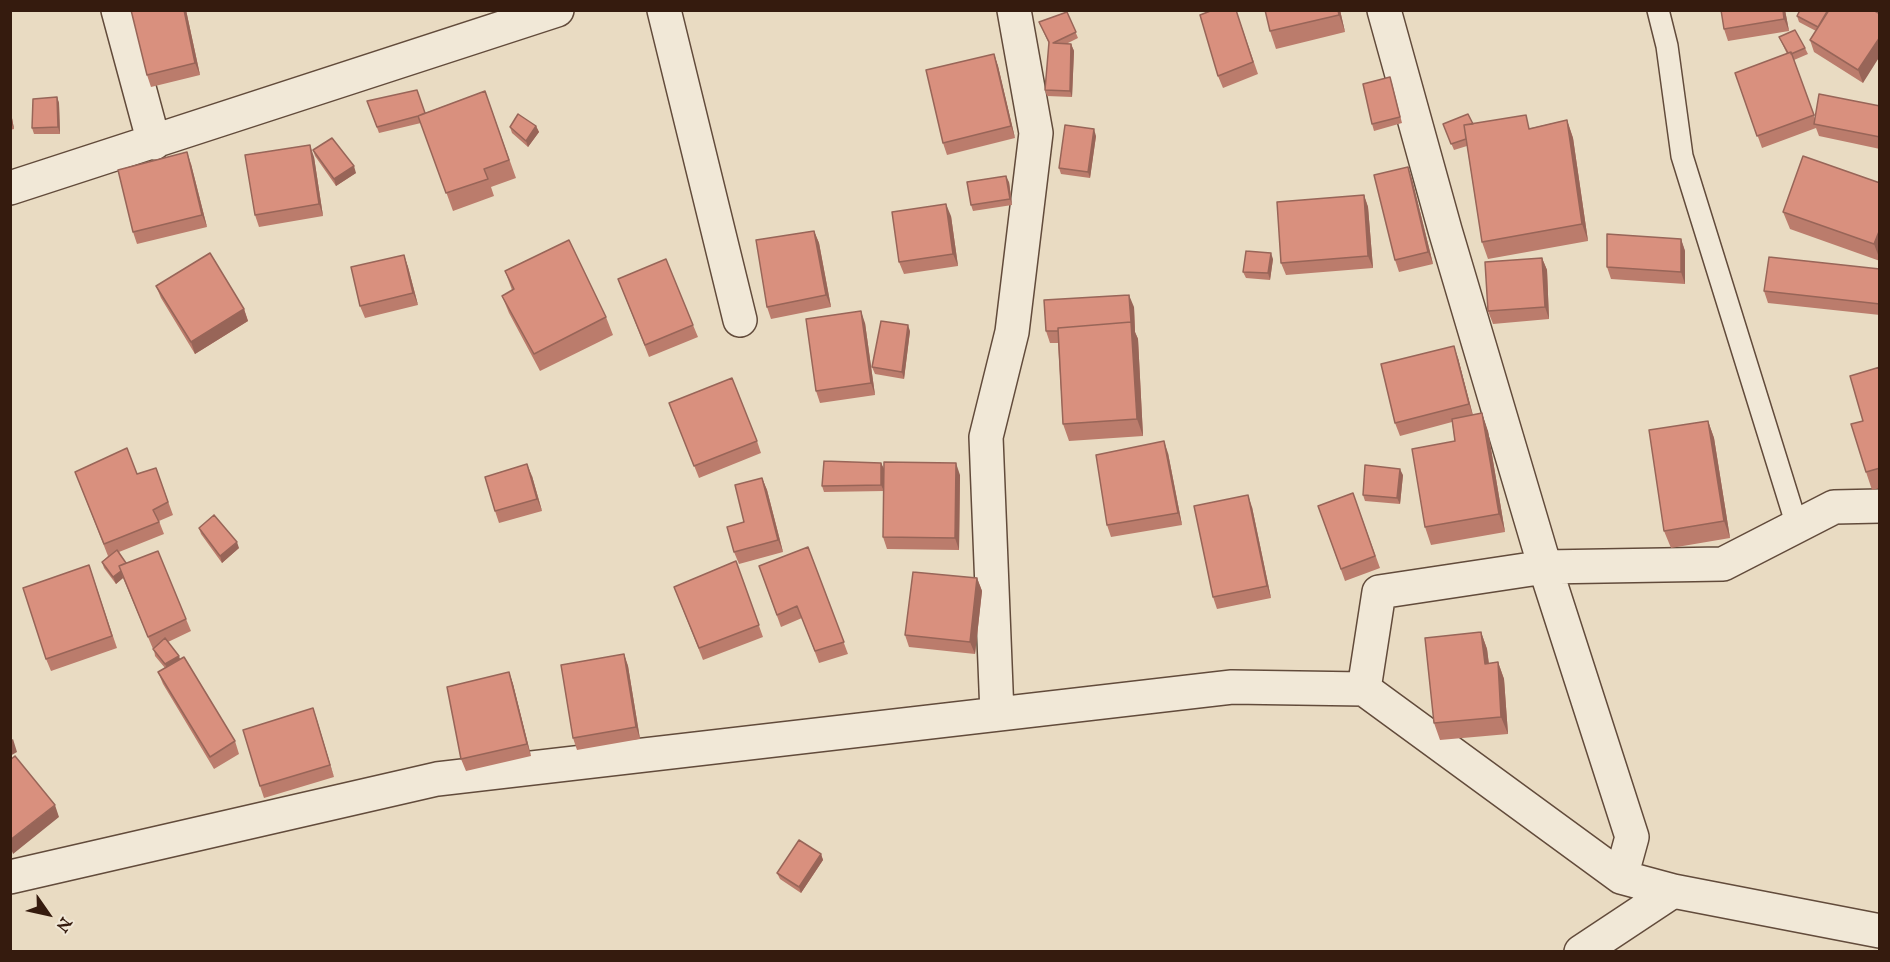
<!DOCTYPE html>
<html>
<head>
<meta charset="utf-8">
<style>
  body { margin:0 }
  #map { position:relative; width:1890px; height:962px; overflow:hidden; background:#e9dbc2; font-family:"IM FELL English",serif }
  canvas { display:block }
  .frame { position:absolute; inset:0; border:12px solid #351b0e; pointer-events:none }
  .north { position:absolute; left:18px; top:884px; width:60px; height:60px; -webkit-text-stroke:4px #f1e8d7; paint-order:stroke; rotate:124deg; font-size:16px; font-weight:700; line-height:24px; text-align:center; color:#351b0e }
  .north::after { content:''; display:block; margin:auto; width:21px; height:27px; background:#351b0e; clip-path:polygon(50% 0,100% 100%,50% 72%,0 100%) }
</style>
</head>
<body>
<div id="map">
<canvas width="1890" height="962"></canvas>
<div class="frame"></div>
<div class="north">N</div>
</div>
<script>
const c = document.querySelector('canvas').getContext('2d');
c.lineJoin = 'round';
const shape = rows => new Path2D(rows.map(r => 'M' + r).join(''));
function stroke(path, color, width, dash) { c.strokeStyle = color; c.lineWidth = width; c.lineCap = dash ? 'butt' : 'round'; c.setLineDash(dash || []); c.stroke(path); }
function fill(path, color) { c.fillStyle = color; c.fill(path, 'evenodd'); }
const service = shape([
  [1658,10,1667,46,1682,156,1797,526]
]);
const minor = shape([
  [118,10,154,143],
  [664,10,740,320],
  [1384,10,1445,230,1545,567,1632,837,1621,877],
  [10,188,557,10],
  [1364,689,1621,877,1673,891,1880,931],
  [997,714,986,437,1012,332,1036,133,1014,10],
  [10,877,437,779,1232,687,1364,689,1379,592,1545,567,1723,564,1834,507,1880,506],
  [1581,952,1673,891]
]);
const wall = shape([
  [186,10,200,75,151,87,147,75],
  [1236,10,1258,74,1223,88,1218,76],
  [1340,10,1345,32,1276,49,1270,31],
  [1721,10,1785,10,1789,31,1728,41,1724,29],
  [1873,10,1863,83,1814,52,1810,40,1816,31,1799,22,1797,16],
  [1067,12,1078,38,1066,44,1071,44,1074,51,1072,97,1047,96,1045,90,1049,44,1039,22],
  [1779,37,1805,48,1808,54,1794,60,1815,119,1880,106,1880,149,1819,136,1816,128,1762,148,1735,73,1787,54],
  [994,54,998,66,1015,138,947,155,943,143],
  [1392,83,1402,123,1374,131,1372,124],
  [485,91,516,178,491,187,494,196,453,211,421,123,379,133,367,101,425,113],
  [57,97,59,103,60,134,34,134,32,128],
  [10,107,14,129,10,130],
  [1567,120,1573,138,1588,241,1488,259,1482,242,1467,146,1454,150,1443,124,1473,124,1531,128],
  [536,126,539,132,528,147,512,133,510,127],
  [1096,136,1090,178,1061,174,1059,168],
  [313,150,356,173,336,186,315,156],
  [314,157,323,216,259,227,255,215],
  [191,164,207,227,137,244,133,232],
  [1408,167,1412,179,1433,264,1399,272,1395,260],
  [1009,182,1012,205,973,211,971,205],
  [1880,183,1880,261,1790,229,1783,212],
  [1364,195,1368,207,1373,268,1286,275,1281,263],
  [951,216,958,266,904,274,899,262],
  [814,231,819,243,831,307,771,319,767,307],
  [1681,239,1685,251,1685,284,1611,279,1607,267],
  [404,255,408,267,418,305,365,318,360,306],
  [1542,258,1547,270,1549,319,1493,324,1488,311],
  [1273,259,1270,280,1246,278,1243,272],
  [1880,269,1880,315,1768,303,1764,291],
  [505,271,606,317,613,335,540,371,509,313,502,296,512,290],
  [618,279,693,325,698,337,649,357],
  [156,286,244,309,248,321,195,354,161,298],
  [1134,307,1135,332,1138,339,1143,436,1069,441,1063,424,1058,343,1050,343,1046,331],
  [865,323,875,395,820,403,816,391],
  [910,331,904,379,875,374,872,367],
  [1458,358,1473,415,1488,431,1505,532,1431,545,1425,527,1455,441,1452,422,1400,436,1395,423],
  [1880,367,1880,488,1872,490,1866,472,1863,421],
  [674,415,757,441,761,453,699,478],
  [1708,421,1714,438,1730,538,1671,548,1664,531],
  [1168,453,1182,525,1111,537,1107,525],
  [881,463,884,469,884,491,824,492,822,486],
  [156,468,173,515,159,521,164,534,119,552,126,563,186,619,191,631,168,642,180,659,235,741,239,754,214,769,163,684,158,672,165,668,155,656,154,649,153,649,123,578,116,584,104,568,102,562,108,556,75,472,137,474],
  [960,475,959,550,887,549,883,537],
  [1403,475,1400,504,1365,501,1363,495],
  [532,476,542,511,499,523,495,511],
  [762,478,767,490,783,552,739,564,734,552,744,522],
  [1353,493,1380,568,1345,581,1318,506],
  [1252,507,1271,598,1217,609,1213,597],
  [199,528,239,548,222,563,201,534],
  [808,547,848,654,819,663,802,618,781,627,759,566],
  [736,561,763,637,703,660,674,587],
  [89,565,117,648,51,671,46,659],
  [977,578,982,591,975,654,909,647,905,635],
  [1481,632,1487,649,1489,664,1498,662,1504,679,1508,734,1440,740,1434,723],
  [624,654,628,666,640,739,577,750,573,738],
  [509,672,513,684,531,756,466,771,461,759],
  [313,708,334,777,264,798,260,786],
  [821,854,823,860,801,893,780,879,777,873]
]);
const shadedWall = shape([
  [184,10,186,10,200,75,195,63],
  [1338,10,1340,10,1345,32,1339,15],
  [1783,10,1785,10,1789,31,1784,19],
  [1880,37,1880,56,1863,83,1858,70],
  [1071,44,1074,51,1072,97,1070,91],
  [994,54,998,66,1015,138,1011,126],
  [57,97,59,103,60,134,58,127],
  [10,107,14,129,10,120],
  [1567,120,1573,138,1588,241,1582,224],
  [536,126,539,132,528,147,526,141],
  [1094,129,1096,136,1090,178,1088,172],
  [310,145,314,157,323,216,319,204],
  [187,152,191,164,207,227,202,215],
  [354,166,356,173,336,186,334,179],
  [1408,167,1412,179,1433,264,1428,252],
  [1006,176,1009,182,1012,205,1010,199],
  [1364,195,1368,207,1373,268,1368,256],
  [946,204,951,216,958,266,953,254],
  [1880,229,1880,260,1874,244],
  [814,231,819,243,831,307,826,295],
  [1681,239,1685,251,1685,284,1681,272],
  [1271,253,1273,259,1270,280,1268,273],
  [404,255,408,267,418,305,413,293],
  [1542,258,1547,270,1549,319,1545,307],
  [1129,295,1134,307,1135,332,1138,339,1143,436,1137,419],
  [244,309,248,321,195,354,191,342],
  [861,311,865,323,875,395,871,383],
  [908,325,910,331,904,379,902,372],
  [1454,346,1458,358,1473,416,1469,404],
  [1482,413,1488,431,1505,532,1499,514],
  [1708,421,1714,438,1730,538,1724,521],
  [1164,441,1168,453,1182,525,1178,513],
  [881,463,884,469,884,491,881,485],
  [956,463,960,475,959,550,955,538],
  [527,464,532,476,542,511,537,499],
  [1400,469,1403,475,1400,504,1397,498],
  [762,478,767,490,783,552,778,540],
  [1248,495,1252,507,1271,598,1267,586],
  [237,542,239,548,222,563,220,556],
  [121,571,123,578,116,584,113,577],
  [977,578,982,591,975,654,970,642],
  [1481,632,1487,649,1491,682,1485,664],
  [624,654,628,666,640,739,636,727],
  [179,656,181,662,168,671,165,664],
  [1498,662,1504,679,1508,734,1501,717],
  [509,672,513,684,531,756,527,744],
  [313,708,317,720,334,777,330,765],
  [13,739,17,752,10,756,10,741],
  [55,805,59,817,13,854,10,846,10,840],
  [821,854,823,860,801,893,799,887]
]);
const building = shape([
  [131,10,184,10,195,63,147,75,131,10],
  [1213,10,1236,10,1253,62,1218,76,1200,15,1213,10],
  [1265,10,1338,10,1339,15,1270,31,1265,10],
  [1721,10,1783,10,1784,19,1724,29,1721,10],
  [1800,10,1828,10,1818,27,1797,16,1800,10],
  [1829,10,1873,10,1880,14,1880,37,1858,70,1810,40,1829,10],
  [1067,12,1076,32,1053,43,1071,44,1070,91,1045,90,1049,42,1039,22,1067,12],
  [1795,30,1805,48,1791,54,1791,52,1788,53,1779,37,1795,30],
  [1791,52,1814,115,1757,136,1735,73,1791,52],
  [994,54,1011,126,943,143,926,70,994,54],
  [1390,77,1400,117,1372,124,1363,84,1390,77],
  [417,90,425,113,418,116,377,127,367,101,417,90],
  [485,91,509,160,484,169,488,179,446,193,418,116,485,91],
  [1819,94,1880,106,1880,137,1814,124,1819,94],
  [57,97,58,127,32,128,33,99,57,97],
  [518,114,536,126,526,141,510,127,518,114],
  [1468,114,1473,124,1464,125,1466,139,1451,144,1443,124,1468,114],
  [1526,115,1529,129,1567,120,1582,224,1482,242,1464,125,1526,115],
  [1065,125,1094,129,1088,172,1059,168,1065,125],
  [332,138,354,166,334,179,313,150,332,138],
  [310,145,319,204,255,215,245,155,310,145],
  [187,152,202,215,133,232,118,170,187,152],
  [1803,156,1880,183,1880,229,1874,244,1783,212,1803,156],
  [1408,167,1428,252,1395,260,1374,175,1408,167],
  [1006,176,1010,199,971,205,967,182,1006,176],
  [1364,195,1368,256,1281,263,1277,202,1364,195],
  [946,204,953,254,899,262,892,212,946,204],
  [814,231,826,295,767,307,756,240,814,231],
  [1607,234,1681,239,1681,272,1607,267,1607,234],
  [569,240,606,317,534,354,502,296,514,289,505,271,569,240],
  [1246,251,1271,253,1268,273,1243,272,1246,251],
  [210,253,244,309,191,342,156,286,210,253],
  [404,255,413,293,360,306,351,267,404,255],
  [1769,257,1880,269,1880,304,1764,291,1769,257],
  [1542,258,1545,307,1488,311,1485,262,1542,258],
  [666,259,693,325,645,345,618,279,666,259],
  [1129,295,1131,322,1058,328,1058,331,1046,331,1044,300,1129,295],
  [861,311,871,383,816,391,806,319,861,311],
  [881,321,908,325,902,372,872,367,881,321],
  [1131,322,1137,419,1063,424,1058,328,1131,322],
  [1454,346,1469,404,1395,423,1381,364,1454,346],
  [1880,367,1880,468,1866,472,1851,424,1863,421,1850,376,1880,367],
  [732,378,757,441,694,466,669,403,732,378],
  [1482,413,1499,514,1425,527,1412,449,1455,441,1452,419,1482,413],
  [1708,421,1724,521,1664,531,1649,430,1708,421],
  [1164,441,1178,513,1107,525,1096,455,1164,441],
  [127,448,137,474,156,468,168,502,153,510,159,522,104,544,75,472,127,448],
  [824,461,881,463,881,485,822,486,824,461],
  [884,462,956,463,955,538,883,537,884,462],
  [527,464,537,499,495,511,485,477,527,464],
  [1365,465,1400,469,1397,498,1363,495,1365,465],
  [762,478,778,540,734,552,727,527,744,522,735,485,762,478],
  [1353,493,1375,556,1341,569,1318,506,1353,493],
  [1248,495,1267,586,1213,597,1194,506,1248,495],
  [214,515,237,542,220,556,199,528,214,515],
  [808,547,844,642,815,651,797,606,777,615,759,566,808,547],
  [117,550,126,563,119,566,121,571,113,577,102,562,117,550],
  [158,551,186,619,148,637,119,566,158,551],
  [736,561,759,625,699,648,674,587,736,561],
  [89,565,112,636,46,659,23,588,89,565],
  [913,572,977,578,970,642,905,635,913,572],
  [1481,632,1485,664,1498,662,1501,717,1434,723,1425,638,1481,632],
  [165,638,179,656,165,664,153,649,165,638],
  [624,654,636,727,573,738,561,665,624,654],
  [184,657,235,741,210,757,158,672,184,657],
  [509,672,527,744,461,759,447,687,509,672],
  [313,708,330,765,260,786,243,730,313,708],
  [15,756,55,805,10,840,10,760,15,756],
  [799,840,821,854,799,887,777,873,799,840]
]);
stroke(service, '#624b3b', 24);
stroke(minor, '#624b3b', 36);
stroke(service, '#f1e8d7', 21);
stroke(minor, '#f1e8d7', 33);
fill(wall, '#bb7c6c');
fill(shadedWall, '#986558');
fill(building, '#d9907e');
stroke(building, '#986558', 1.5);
</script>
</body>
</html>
